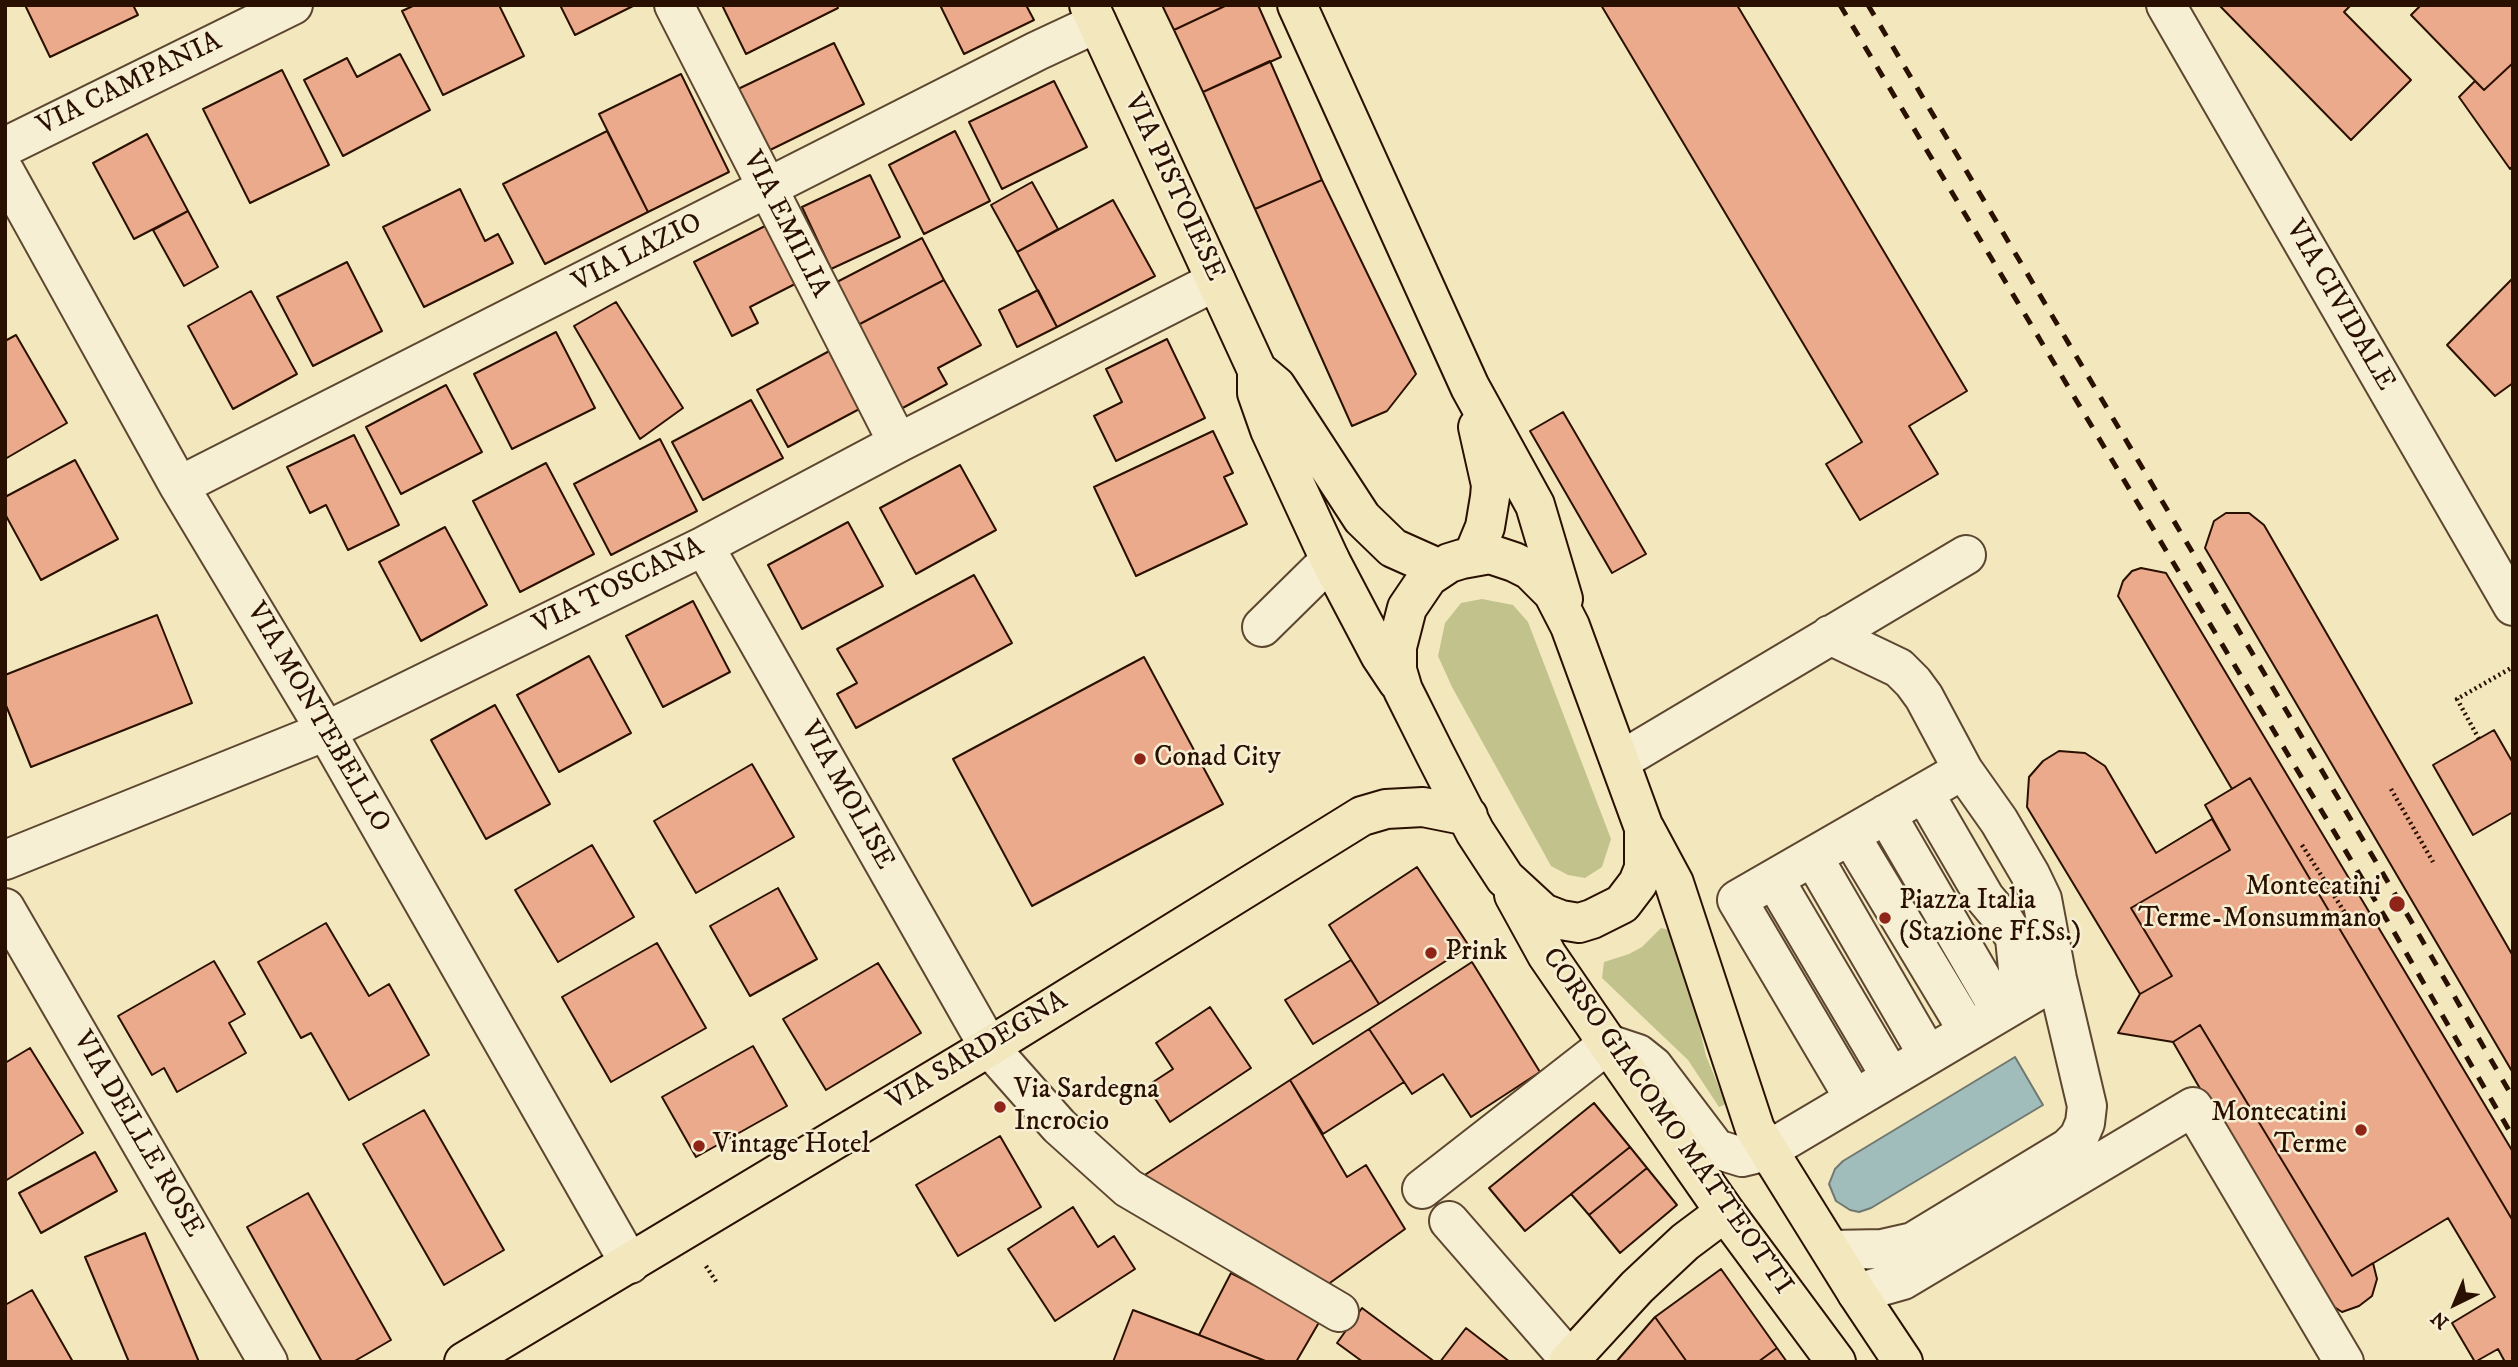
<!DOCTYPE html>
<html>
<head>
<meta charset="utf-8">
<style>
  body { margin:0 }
  #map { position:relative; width:2518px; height:1367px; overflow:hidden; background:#f3e7bd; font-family:"IM FELL DW Pica",serif }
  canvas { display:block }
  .frame { position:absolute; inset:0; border:7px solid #2a1000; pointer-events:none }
  .north { position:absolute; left:2420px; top:1269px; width:70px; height:70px; -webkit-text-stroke:5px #f7efd4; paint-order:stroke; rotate:223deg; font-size:19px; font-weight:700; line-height:28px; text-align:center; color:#2a1000 }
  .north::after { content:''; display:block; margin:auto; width:24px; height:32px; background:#2a1000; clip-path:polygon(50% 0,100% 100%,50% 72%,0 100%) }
</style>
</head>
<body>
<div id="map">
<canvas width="2518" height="1367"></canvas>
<div class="frame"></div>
<div class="north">N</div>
</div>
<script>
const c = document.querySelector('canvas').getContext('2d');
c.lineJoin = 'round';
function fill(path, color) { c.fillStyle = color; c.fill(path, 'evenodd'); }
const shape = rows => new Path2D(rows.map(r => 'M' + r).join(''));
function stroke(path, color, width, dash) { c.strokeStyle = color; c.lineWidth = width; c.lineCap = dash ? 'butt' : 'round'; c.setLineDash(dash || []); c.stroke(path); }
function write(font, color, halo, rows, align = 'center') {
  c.font = font + ' "IM FELL DW Pica",serif'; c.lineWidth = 5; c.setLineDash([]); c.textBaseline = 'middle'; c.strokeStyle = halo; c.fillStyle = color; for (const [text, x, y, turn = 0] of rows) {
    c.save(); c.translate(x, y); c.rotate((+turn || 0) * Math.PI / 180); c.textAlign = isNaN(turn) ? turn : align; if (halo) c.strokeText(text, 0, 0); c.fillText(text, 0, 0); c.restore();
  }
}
const green = shape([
  [1482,599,1513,605,1528,622,1611,839,1602,867,1585,878,1568,875,1551,866,1452,687,1438,656,1445,623,1461,603],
  [1661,928,1677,932,1706,1056,1726,1104,1719,1107,1688,1060,1602,978,1604,962,1629,954,1642,947]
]);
const water = shape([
  [2015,1057,2043,1105,1871,1208,1859,1212,1850,1210,1836,1201,1829,1184,1835,1169,1843,1161,2015,1057]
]);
const building = shape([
  [25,5,133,5,138,15,50,57,25,5],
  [415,5,499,5,524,56,443,95,402,11,415,5],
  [560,5,635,5,575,35,560,5],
  [722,5,836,5,838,8,746,54,722,5],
  [940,5,1026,5,1034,20,964,54,940,5],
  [1162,5,1227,5,1174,30,1162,5],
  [1227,5,1258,5,1281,57,1203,92,1174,30,1227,5],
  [1601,5,1737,5,1967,391,1909,426,1938,474,1860,520,1826,464,1862,442,1601,5],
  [2219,5,2351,5,2344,12,2411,80,2351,140,2219,5],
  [2421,5,2513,5,2513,63,2484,90,2411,15,2421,5],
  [834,43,864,104,766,152,736,90,834,43],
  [400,54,430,110,343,156,304,80,347,58,357,77,400,54],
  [1270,61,1322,180,1255,209,1203,92,1270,61],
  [2513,63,2513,166,2510,169,2459,97,2475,81,2484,90,2513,63],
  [282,70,329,165,250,203,203,109,282,70],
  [681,74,729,172,648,212,599,114,681,74],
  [1054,81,1087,147,1002,189,969,122,1054,81],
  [607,131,648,212,545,264,503,184,607,131],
  [955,131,990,201,924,234,889,165,955,131],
  [147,134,188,211,134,239,93,163,147,134],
  [870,175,900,237,831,269,802,207,870,175],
  [1322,180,1416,374,1387,411,1352,426,1255,209,1322,180],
  [1032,182,1058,229,1017,252,991,205,1032,182],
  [460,189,485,241,498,234,513,263,424,307,383,227,460,189],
  [1113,200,1155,276,1057,327,1017,252,1113,200],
  [188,211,218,267,184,286,153,230,188,211],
  [765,226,795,284,750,307,758,323,732,336,694,262,765,226],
  [922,238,944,280,856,326,833,284,922,238],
  [347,262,382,331,313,366,277,297,347,262],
  [2513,278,2513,383,2495,396,2447,345,2513,278],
  [944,280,981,345,938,368,947,384,899,410,856,326,944,280],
  [1038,290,1057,327,1017,347,999,310,1038,290],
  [251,291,297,374,233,409,188,326,251,291],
  [616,302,683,408,640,439,574,326,616,302],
  [556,332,595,408,512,449,474,374,556,332],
  [16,335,67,423,5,459,5,341,16,335],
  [1167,339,1205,418,1116,461,1094,416,1122,402,1106,369,1167,339],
  [833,349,865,406,788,447,757,390,833,349],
  [446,385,482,452,401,494,366,427,446,385],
  [751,400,783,458,703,500,672,442,751,400],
  [1563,412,1646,554,1612,573,1530,431,1563,412],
  [1213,431,1233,473,1224,477,1247,524,1136,576,1094,487,1213,431],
  [354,435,399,525,348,550,326,505,310,513,287,467,354,435],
  [660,439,697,511,611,555,574,484,660,439],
  [75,460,118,539,41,580,5,514,5,497,75,460],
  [546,463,594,554,520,592,473,501,546,463],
  [960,465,996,530,916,574,880,508,960,465],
  [2226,513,2249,513,2264,525,2513,956,2513,1073,2205,548,2214,521,2226,513],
  [848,522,883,586,802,629,768,565,848,522],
  [445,527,487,605,421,641,379,562,445,527],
  [2141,568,2166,573,2513,1152,2513,1221,2250,778,2232,789,2118,596,2123,581,2132,571,2141,568],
  [974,575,1012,643,856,728,837,694,857,683,837,649,974,575],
  [693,601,730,672,663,707,626,636,693,601],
  [157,615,192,703,31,767,5,703,5,675,157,615],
  [589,656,631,733,559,772,517,695,589,656],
  [1144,657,1223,804,1032,906,953,759,1144,657],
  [495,705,550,804,486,839,431,740,495,705],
  [2494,730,2513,763,2513,812,2473,835,2433,765,2494,730],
  [2059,751,2085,753,2105,766,2156,853,2212,819,2230,850,2131,908,2172,976,2140,994,2027,807,2029,777,2043,761,2059,751],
  [752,764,794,837,696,893,654,821,752,764],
  [2250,778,2513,1221,2513,1362,2505,1362,2498,1349,2475,1362,2452,1323,2495,1297,2448,1218,2352,1276,2200,1025,2173,1042,2118,1033,2140,994,2172,976,2131,908,2230,850,2205,805,2250,778],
  [592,845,634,917,558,962,515,890,592,845],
  [1417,867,1469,946,1379,1004,1329,925,1417,867],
  [778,888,817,959,750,996,710,926,778,888],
  [326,923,369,996,389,984,429,1055,349,1100,311,1033,301,1038,258,962,326,923],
  [657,943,706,1028,611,1082,562,997,657,943],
  [1351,960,1379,1004,1313,1044,1285,1000,1351,960],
  [214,961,245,1014,229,1023,246,1053,177,1092,164,1068,152,1075,118,1016,214,961],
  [1472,962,1540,1072,1471,1117,1443,1074,1412,1094,1369,1029,1472,962],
  [878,963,921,1033,826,1090,783,1019,878,963],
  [1210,1007,1251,1068,1170,1122,1147,1086,1173,1069,1156,1043,1210,1007],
  [2200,1025,2352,1276,2373,1263,2377,1279,2372,1296,2359,1306,2342,1312,2322,1299,2173,1042,2200,1025],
  [1369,1029,1404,1082,1323,1134,1290,1080,1369,1029],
  [753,1046,787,1106,696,1157,662,1097,753,1046],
  [30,1048,83,1133,5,1181,5,1063,30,1048],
  [1290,1080,1347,1177,1366,1165,1405,1229,1327,1285,1134,1182,1290,1080],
  [1594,1103,1630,1147,1525,1231,1489,1188,1594,1103],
  [424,1110,504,1250,444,1285,363,1144,424,1110],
  [1000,1136,1041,1207,958,1256,916,1185,1000,1136],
  [1630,1147,1647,1168,1589,1215,1571,1194,1630,1147],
  [95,1152,117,1191,41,1233,19,1193,95,1152],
  [1647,1168,1677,1205,1620,1253,1589,1215,1647,1168],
  [308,1193,391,1340,353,1362,322,1362,247,1227,308,1193],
  [1073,1207,1098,1247,1114,1236,1135,1269,1055,1321,1008,1249,1073,1207],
  [145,1233,199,1362,129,1362,85,1257,145,1233],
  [1721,1269,1777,1348,1758,1362,1687,1362,1655,1317,1721,1269],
  [1231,1273,1321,1319,1296,1362,1268,1362,1199,1335,1231,1273],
  [32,1290,73,1362,5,1362,5,1305,32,1290],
  [1362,1308,1435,1362,1363,1362,1337,1343,1362,1308],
  [1133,1310,1199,1335,1268,1362,1113,1362,1133,1310],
  [1655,1317,1687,1362,1616,1362,1655,1317],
  [1466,1328,1510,1362,1440,1362,1466,1328],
  [1777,1348,1787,1362,1758,1362,1777,1348]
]);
const path = shape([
  [2479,739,2457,699,2513,667],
  [2391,789,2433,862],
  [2302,845,2347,916],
  [706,1266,717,1283]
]);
const minor = shape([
  [674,5,898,443],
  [2166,5,2513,606],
  [5,147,293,5],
  [5,172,179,486,326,731,630,1264],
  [179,486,1037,51,1097,23],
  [704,546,989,1047,1059,1126,1128,1188,1339,1312],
  [1262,627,1330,560],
  [1830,635,1899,668,1913,682,1924,697,1963,770,1999,821,2030,874,2042,899,2057,979,2087,1106,2085,1123,2079,1137,2068,1148,1913,1242,1882,1249,1831,1250],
  [1620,761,1966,555],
  [1924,793,1985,898,2005,922,2015,938,2021,1000],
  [1886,814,2001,1012],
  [1850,835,1968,1031],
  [1813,857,1928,1055],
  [5,860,326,731,704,546,898,443,1216,281],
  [1774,879,1891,1077],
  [5,908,268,1362],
  [1854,1098,1737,900,1963,770],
  [1422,1189,1608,1044,1638,1054,1653,1066,1716,1149,1742,1157,1767,1151,2057,979],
  [1449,1221,1570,1360],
  [1857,1293,1903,1280,2193,1107,2344,1362]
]);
const major = shape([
  [1089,5,1257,370,1257,393,1270,430,1330,560,1380,655,1398,682],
  [1297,5,1470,387,1535,505,1563,599],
  [1257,370,1276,386,1362,518,1393,548,1440,569],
  [1490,554,1514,562,1530,570,1553,593,1570,626,1644,828,1644,868,1638,883,1622,904,1592,919,1579,923,1561,920,1543,913,1505,878,1475,832,1435,754,1403,690,1397,670,1397,647,1407,608,1428,577,1449,563,1462,559,1490,554],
  [1473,556,1485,527,1490,497,1491,485,1478,427],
  [1645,829,1674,883,1755,1129,1857,1293,1903,1362],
  [1514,895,1547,955,1608,1044,1725,1212,1836,1362],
  [464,1362,989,1047,1362,816,1386,809,1423,807,1468,816],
  [1568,1362,1637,1287,1685,1242,1725,1212]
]);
const rail = shape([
  [1840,5,2394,932,2513,1137],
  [1868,5,2411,921,2513,1098]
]);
const markers = [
  [1140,759,7,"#8f2418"],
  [2397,904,9,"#8f2418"],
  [1885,918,7,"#8f2418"],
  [1431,953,7,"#8f2418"],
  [1000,1107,7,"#8f2418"],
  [2361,1130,7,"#8f2418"],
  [699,1146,7,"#8f2418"]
];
const streetNames = [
  ["VIA CAMPANIA",130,85,-26],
  ["VIA PISTOIESE",1173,188,65],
  ["VIA EMILIA",785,225,63],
  ["VIA LAZIO",638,254,-27],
  ["VIA CIVIDALE",2339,306,60],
  ["VIA TOSCANA",619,587,-26],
  ["VIA MONTEBELLO",317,718,60],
  ["VIA MOLISE",846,796,61],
  ["VIA SARDEGNA",978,1052,-31],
  ["CORSO GIACOMO MATTEOTTI",1666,1122,55],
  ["VIA DELLE ROSE",137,1135,60]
];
const poiNames = [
  ["Conad City",1154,759],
  ["Montecatini",2381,888,"right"],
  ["Terme-Monsummano",2381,920,"right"],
  ["Piazza Italia",1899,902],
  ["(Stazione Ff.Ss.)",1899,934],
  ["Prink",1445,953],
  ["Via Sardegna",1014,1091],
  ["Incrocio",1014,1123],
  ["Montecatini",2347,1114,"right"],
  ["Terme",2347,1146,"right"],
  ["Vintage Hotel",713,1146]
];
fill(green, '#c2c38c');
fill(water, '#a0bdbb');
stroke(water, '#717870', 2);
fill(building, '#eaaa8b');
stroke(building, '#2a1000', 2);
stroke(minor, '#5c462f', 42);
stroke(major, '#2a1000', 42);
stroke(path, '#2a1000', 4.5, [2, 3.5]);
stroke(minor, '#f7efd4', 38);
stroke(major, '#f3e7bd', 38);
stroke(rail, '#2a1000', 5, [12, 12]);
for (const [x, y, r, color] of markers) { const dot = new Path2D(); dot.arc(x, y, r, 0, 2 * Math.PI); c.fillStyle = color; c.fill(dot); stroke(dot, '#f7efd4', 2.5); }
write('28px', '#2a1000', '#f7efd4', streetNames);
write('28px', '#2a1000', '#f7efd4', poiNames, 'left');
</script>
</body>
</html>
